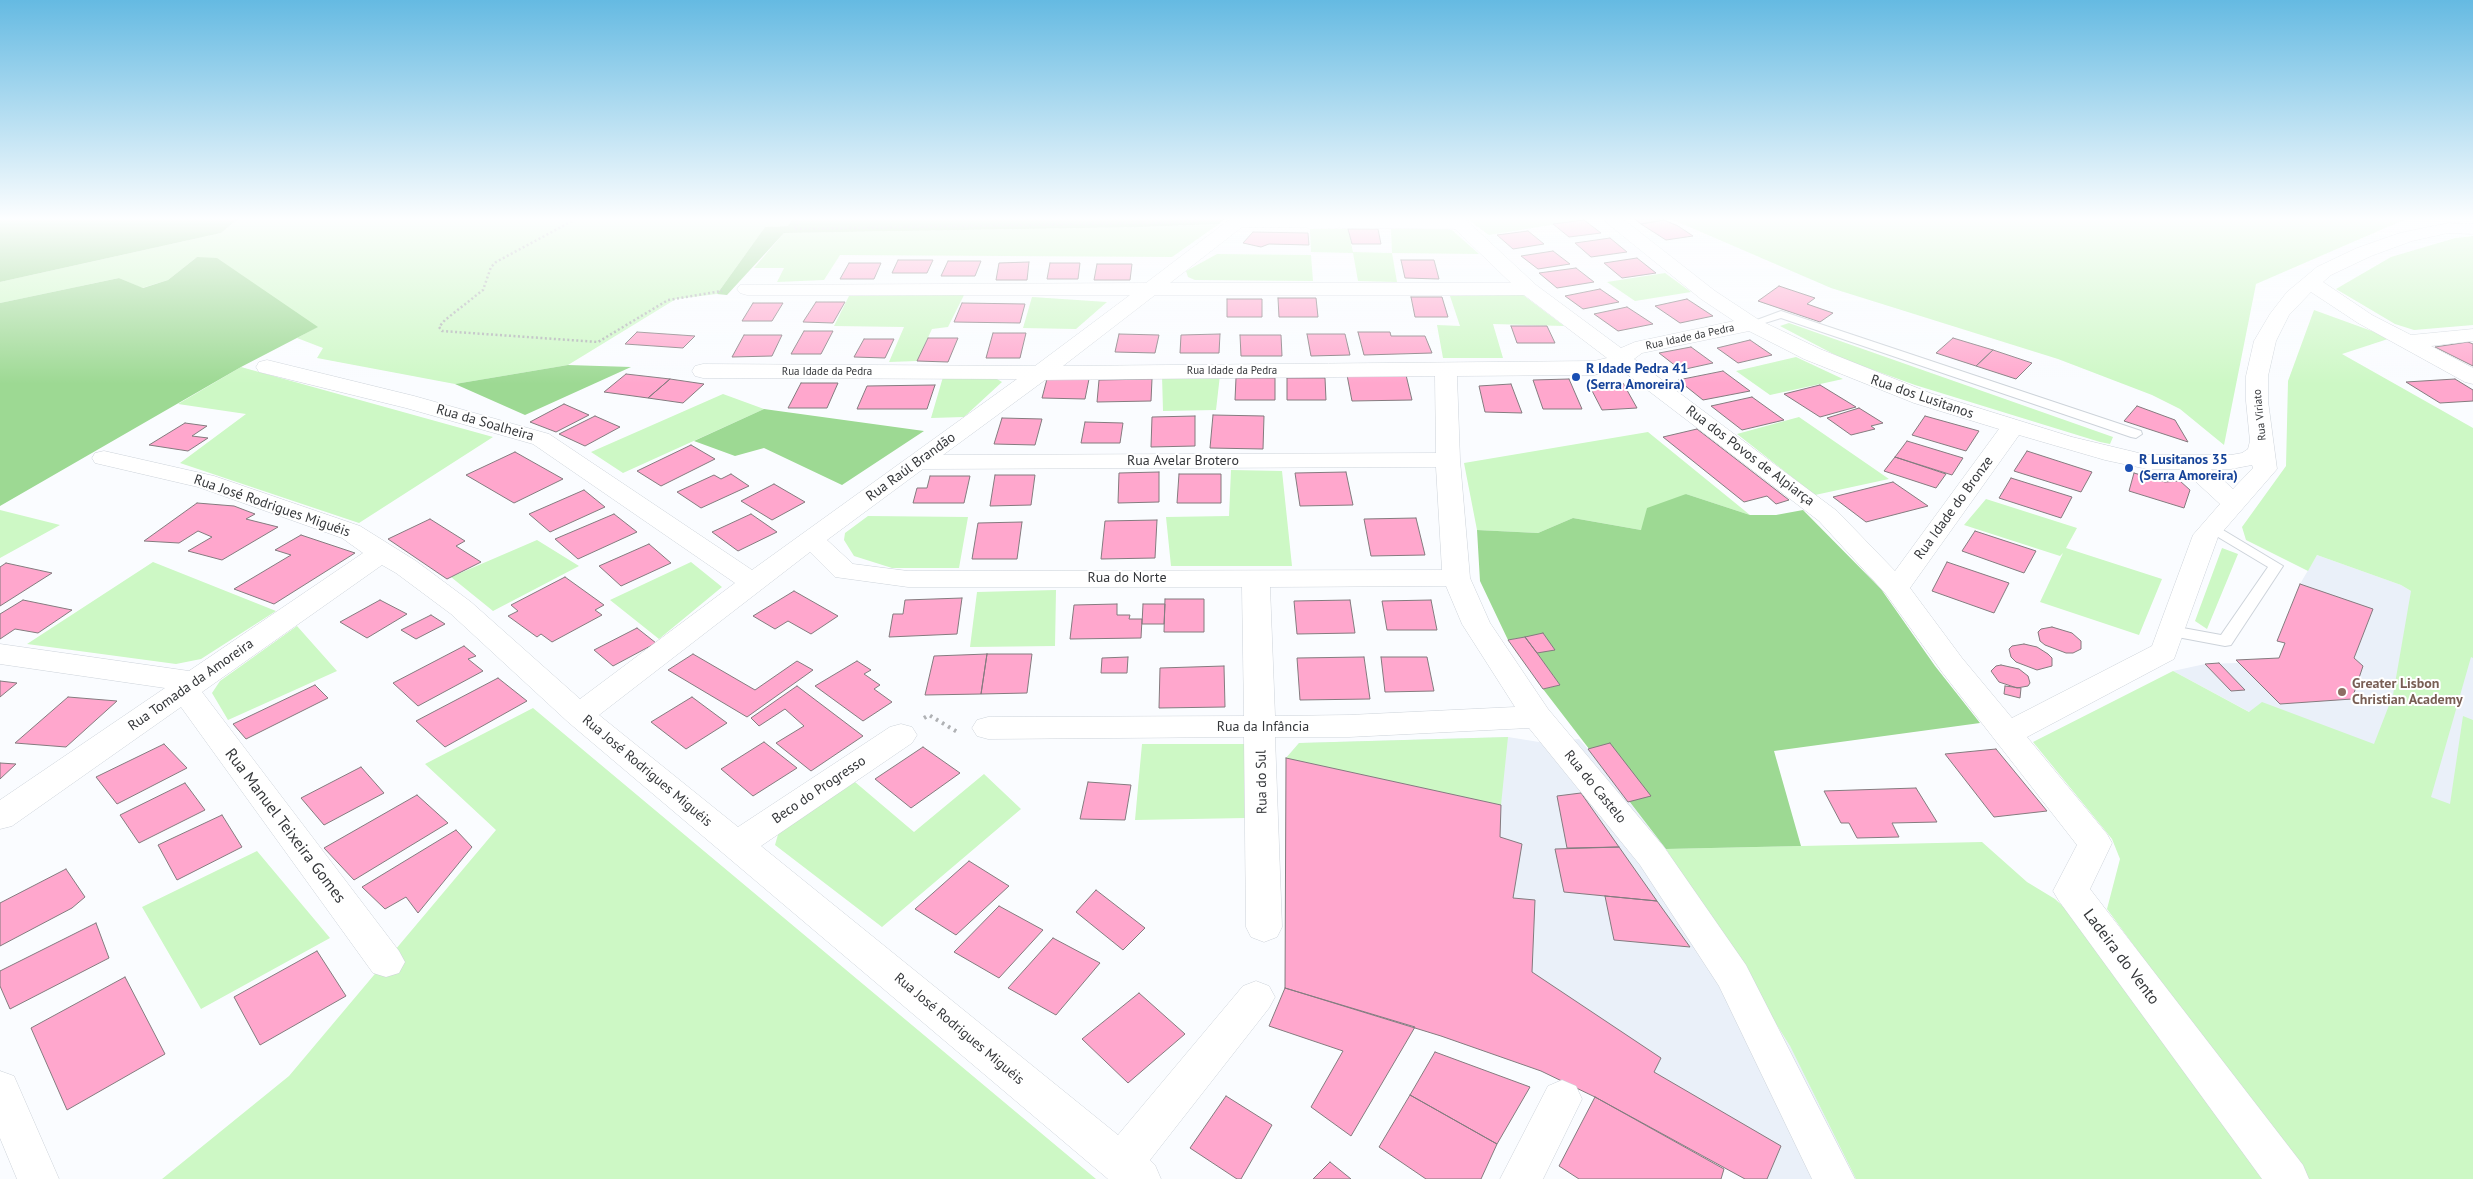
<!DOCTYPE html>
<html>
<head>
<meta charset="utf-8">
<style>
  body { margin:0 }
  canvas { display:block; background:#fafcff }
</style>
</head>
<body>
<canvas width="2473" height="1179"></canvas>
<script>
const c = document.querySelector('canvas').getContext('2d');
c.lineJoin = 'round';
function fill(path, color) { c.fillStyle = color; c.fill(path, 'evenodd'); }
const shape = rows => new Path2D(rows.map(r => 'M' + r).join(''));
function stroke(path, color, width, dash) { c.strokeStyle = color; c.lineWidth = width; c.lineCap = dash ? 'butt' : 'round'; c.setLineDash(dash || []); c.stroke(path); }
function write(font, color, halo, rows, align = 'center') {
  c.font = font + ' "PT Sans",sans-serif'; c.lineWidth = 4; c.setLineDash([]); c.textBaseline = 'middle'; c.strokeStyle = halo; c.fillStyle = color; for (const [text, x, y, turn = 0] of rows) {
    c.save(); c.translate(x, y); c.rotate((+turn || 0) * Math.PI / 180); c.textAlign = isNaN(turn) ? turn : align; if (halo) c.strokeText(text, 0, 0); c.fillText(text, 0, 0); c.restore();
  }
}
const built = shape([
  [2317,555,2401,585,2473,629,2473,832,2173,671,2205,664,2238,663,2236,660,2279,658,2284,643,2277,641,2300,584],
  [1508,737,1539,742,1579,739,1588,749,1666,849,1790,1046,1856,1179,1745,1179,1595,1097,1542,1071,1441,1036,1285,988,1286,758,1299,743]
]);
const green = shape([
  [238,219,793,219,789,226,765,227,717,294,676,299,568,365,455,384,317,358,323,348,297,338,317,327,197,257,168,280,142,288,119,278,0,303,0,282,221,233],
  [1467,219,1588,219,1489,235],
  [1671,219,2406,219,2256,284,2224,445,2180,409,2152,395,2058,359,1831,288],
  [1219,224,1172,257,840,255,824,280,777,282,784,268,754,268,784,233,1142,227],
  [1440,228,1452,230,1479,254,1392,253,1397,282,1358,281,1353,253,1311,252,1310,229,1348,229,1353,252,1392,253,1391,229],
  [2473,236,2473,325,2414,330,2395,324,2336,289,2391,257,2455,238],
  [1217,254,1311,255,1313,281,1195,280,1188,277,1186,271],
  [1665,273,1691,292,1635,301,1607,282],
  [964,295,948,327,932,329,917,361,889,362,904,327,834,326,849,296],
  [1523,295,1564,326,1493,324,1503,358,1443,358,1437,325,1460,326,1450,296],
  [1032,297,1107,302,1076,329,1023,328],
  [2314,310,2391,338,2342,354,2473,428,2473,658,2471,657,2431,797,2450,804,2463,716,2473,720,2473,1179,2305,1179,2107,909,2120,859,2112,839,2033,742,2173,671,2249,712,2262,702,2374,744,2393,695,2411,591,2401,585,2317,555,2308,571,2246,540,2242,527,2286,466,2288,381],
  [1789,323,2113,437,2110,444,2100,442,1915,385,1843,359,1780,326],
  [1796,357,1843,379,1770,395,1736,371],
  [241,367,493,437,359,523,180,463,246,414,178,404],
  [1162,375,1220,375,1216,410,1163,411],
  [943,377,997,379,1002,382,964,417,931,418],
  [723,394,764,409,623,473,591,452],
  [1799,417,1889,479,1815,495,1737,434],
  [1648,432,1750,515,1686,494,1641,530,1573,518,1538,533,1477,530,1464,463],
  [1231,470,1282,471,1292,566,1171,566,1166,517,1229,516],
  [1986,499,2077,528,2066,548,2162,579,2139,635,2040,602,2063,553,2060,556,1964,525],
  [0,510,60,525,0,558],
  [868,516,968,517,959,568,892,568,854,556,844,540,845,533],
  [537,540,579,566,493,611,451,577],
  [2222,548,2238,554,2207,629,2195,621],
  [153,562,276,611,201,659,176,664,27,644],
  [691,562,722,587,659,639,610,600],
  [1056,590,1055,646,970,647,977,592],
  [297,626,337,671,228,720,212,693,220,681],
  [533,708,1096,1179,162,1179,289,1076,496,830,425,764],
  [1508,737,1501,805,1286,758,1299,743],
  [1142,744,1246,744,1246,818,1135,820],
  [984,774,1021,809,882,927,775,845,779,831,855,782,914,832],
  [1982,842,2027,882,2055,899,2082,924,2268,1179,1856,1179,1790,1046,1666,849],
  [257,851,330,938,201,1009,142,907]
]);
const forest = shape([
  [0,219,238,219,221,233,0,282],
  [793,219,1224,219,1219,224,1142,227,784,233,727,295,717,294,765,227,788,226],
  [197,257,217,258,318,327,241,367,0,506,0,303,119,278,143,288,168,280],
  [568,365,631,367,525,415,455,384],
  [764,409,924,431,842,485,764,448,735,456,694,441],
  [1686,494,1750,515,1776,515,1803,510,1881,589,1935,666,1980,723,1774,751,1801,846,1666,849,1543,689,1560,685,1525,637,1508,640,1480,581,1477,530,1538,533,1573,518,1641,530,1647,508]
]);
const building = shape([
  [1635,219,1663,219,1664,220,1641,224,1635,219],
  [1584,220,1601,233,1569,237,1553,224,1584,220],
  [1664,220,1678,226,1693,236,1666,240,1641,224,1664,220],
  [1348,229,1378,229,1381,244,1352,244,1348,229],
  [1528,231,1544,244,1513,249,1497,235,1528,231],
  [1253,232,1308,233,1309,245,1269,244,1261,247,1243,243,1253,232],
  [1610,238,1627,252,1591,257,1575,243,1610,238],
  [1553,251,1570,264,1538,269,1521,256,1553,251],
  [1637,258,1656,273,1622,278,1604,263,1637,258],
  [898,260,933,260,927,273,892,273,898,260],
  [1401,260,1434,260,1439,279,1405,278,1401,260],
  [948,261,981,261,975,276,941,276,948,261],
  [1029,262,1027,280,996,280,999,263,1029,262],
  [849,263,881,263,874,279,840,279,849,263],
  [1050,263,1080,263,1078,279,1047,279,1050,263],
  [1097,264,1132,264,1130,280,1094,280,1097,264],
  [1576,268,1594,282,1557,288,1539,273,1576,268],
  [1779,286,1815,298,1807,304,1833,313,1820,322,1758,301,1779,286],
  [1600,289,1619,302,1583,309,1565,296,1600,289],
  [1411,297,1442,297,1448,317,1415,317,1411,297],
  [1278,298,1316,298,1318,317,1279,317,1278,298],
  [1227,299,1262,299,1262,317,1227,317,1227,299],
  [1687,299,1713,316,1680,323,1655,306,1687,299],
  [816,302,845,302,833,323,803,322,816,302],
  [753,303,783,303,772,321,742,321,753,303],
  [962,303,1025,304,1020,323,954,322,962,303],
  [1627,307,1653,324,1618,331,1594,314,1627,307],
  [1511,326,1547,326,1555,343,1517,343,1511,326],
  [804,331,833,331,821,354,791,354,804,331],
  [637,332,695,336,683,348,625,344,637,332],
  [1358,332,1390,332,1391,336,1425,336,1432,353,1364,355,1358,332],
  [993,333,1026,333,1020,358,986,358,993,333],
  [1119,334,1159,335,1155,353,1115,352,1119,334],
  [1220,334,1219,353,1180,353,1181,335,1220,334],
  [1307,334,1345,334,1350,355,1311,356,1307,334],
  [744,335,782,335,772,356,732,357,744,335],
  [1240,335,1281,335,1282,356,1241,356,1240,335],
  [928,338,958,338,948,362,917,361,928,338],
  [1953,338,1993,350,1976,366,1936,353,1953,338],
  [864,339,894,339,885,358,854,357,864,339],
  [1750,340,1772,355,1738,363,1717,348,1750,340],
  [2468,342,2473,344,2473,366,2435,347,2468,342],
  [1691,347,1713,363,1681,370,1659,353,1691,347],
  [1993,350,2032,363,2016,379,1976,366,1993,350],
  [1723,371,1750,391,1703,400,1678,380,1723,371],
  [626,374,670,379,648,398,604,392,626,374],
  [1347,375,1406,375,1412,400,1352,401,1347,375],
  [1236,378,1275,378,1275,400,1235,400,1236,378],
  [1287,378,1325,378,1326,400,1287,400,1287,378],
  [670,379,704,384,683,403,648,398,670,379],
  [1047,379,1089,379,1085,399,1042,398,1047,379],
  [1152,379,1151,401,1097,402,1099,380,1152,379],
  [1569,379,1582,409,1543,409,1533,380,1569,379],
  [2455,379,2473,390,2473,401,2440,403,2406,382,2455,379],
  [801,383,838,383,827,408,788,408,801,383],
  [1588,383,1623,383,1637,408,1602,410,1588,383],
  [1511,384,1522,413,1485,412,1479,386,1511,384],
  [935,385,927,409,857,409,867,386,935,385],
  [1820,385,1856,407,1820,417,1784,394,1820,385],
  [1752,397,1784,420,1742,430,1711,406,1752,397],
  [564,404,589,415,556,432,530,422,564,404],
  [2137,406,2175,420,2188,442,2124,421,2137,406],
  [1859,408,1883,423,1871,426,1875,429,1851,435,1827,418,1859,408],
  [1213,415,1264,416,1263,449,1210,448,1213,415],
  [595,416,620,427,585,446,559,434,595,416],
  [1195,416,1195,446,1151,447,1152,417,1195,416],
  [1925,416,1979,431,1966,451,1912,435,1925,416],
  [1002,418,1042,419,1035,445,994,444,1002,418],
  [1085,422,1123,423,1120,443,1081,443,1085,422],
  [185,423,207,426,192,436,208,438,188,451,149,445,185,423],
  [1697,429,1789,500,1776,504,1767,496,1744,502,1663,437,1697,429],
  [1907,441,1963,458,1952,475,1895,457,1907,441],
  [691,445,715,459,661,486,637,471,691,445],
  [2027,451,2092,472,2081,492,2014,471,2027,451],
  [515,452,563,479,514,503,466,475,515,452],
  [1895,457,1946,474,1936,488,1884,471,1895,457],
  [1159,472,1159,502,1118,503,1119,473,1159,472],
  [1346,472,1353,505,1300,506,1295,473,1346,472],
  [2134,473,2165,482,2180,481,2190,490,2184,508,2129,491,2134,473],
  [731,474,749,486,701,508,677,492,714,475,721,479,731,474],
  [1179,474,1221,474,1221,503,1177,503,1179,474],
  [995,475,1035,475,1031,505,990,506,995,475],
  [930,476,970,476,964,503,913,503,917,488,927,488,930,476],
  [2011,478,2072,497,2061,518,1999,498,2011,478],
  [1893,482,1928,506,1866,522,1833,497,1893,482],
  [774,484,805,502,772,520,741,501,774,484],
  [584,490,605,507,550,532,529,514,584,490],
  [197,503,234,506,255,514,246,519,278,527,222,560,188,551,212,537,198,531,179,543,144,541,197,503],
  [614,514,637,532,578,559,555,539,614,514],
  [751,514,777,532,738,551,712,532,751,514],
  [1416,518,1425,555,1371,556,1364,519,1416,518],
  [430,519,465,541,456,546,481,562,447,579,388,539,430,519],
  [1157,520,1155,558,1101,559,1105,521,1157,520],
  [1022,522,1017,559,972,559,978,523,1022,522],
  [1975,531,2036,551,2024,573,1962,551,1975,531],
  [301,535,355,553,274,604,234,589,291,555,275,550,301,535],
  [649,544,671,563,621,586,599,566,649,544],
  [1947,562,2009,583,1994,613,1932,591,1947,562],
  [6,563,52,573,0,606,0,567,6,563],
  [565,577,604,605,595,610,602,615,552,642,541,634,537,637,508,616,518,611,511,605,565,577],
  [2300,584,2373,609,2354,658,2363,666,2352,699,2280,704,2236,660,2279,658,2285,643,2277,641,2300,584],
  [794,591,838,616,811,634,788,621,775,629,753,616,794,591],
  [962,598,957,634,889,637,893,614,903,614,905,600,962,598],
  [1165,599,1204,599,1204,632,1164,632,1165,599],
  [23,600,72,610,38,633,15,629,0,639,0,614,23,600],
  [380,600,407,614,367,638,340,622,380,600],
  [1350,600,1355,633,1297,634,1294,601,1350,600],
  [1431,600,1437,630,1387,630,1382,601,1431,600],
  [1117,604,1117,615,1130,615,1129,619,1142,619,1141,638,1070,639,1074,605,1117,604],
  [1143,604,1165,604,1164,624,1142,624,1143,604],
  [431,615,445,624,416,639,401,630,431,615],
  [2052,627,2072,633,2081,641,2081,649,2073,653,2066,653,2045,645,2040,641,2038,632,2041,629,2052,627],
  [637,628,656,643,613,666,594,650,637,628],
  [1543,633,1555,650,1537,653,1525,637,1543,633],
  [1525,637,1537,653,1560,685,1543,689,1508,640,1525,637],
  [2024,644,2037,647,2048,654,2052,658,2052,666,2037,670,2016,662,2011,657,2009,649,2012,646,2024,644],
  [464,646,476,656,468,659,483,671,418,706,393,683,464,646],
  [693,654,755,690,797,661,813,670,747,717,668,670,693,654],
  [987,654,981,694,925,695,934,656,987,654],
  [987,654,1032,654,1027,693,981,694,987,654],
  [1128,657,1127,673,1101,673,1102,658,1128,657],
  [1364,657,1370,699,1300,700,1297,658,1364,657],
  [1381,657,1427,657,1434,691,1385,692,1381,657],
  [857,661,871,670,864,674,880,685,874,689,892,702,863,721,815,686,857,661],
  [2219,663,2245,690,2231,691,2205,664,2219,663],
  [2001,665,2019,669,2028,676,2030,683,2028,686,2017,688,1999,682,1991,671,1996,666,2001,665],
  [1224,666,1225,707,1159,708,1160,668,1224,666],
  [498,678,527,701,445,747,416,721,498,678],
  [0,681,17,683,0,697,0,681],
  [315,685,328,698,246,739,233,724,315,685],
  [797,686,863,736,811,771,776,743,804,726,785,709,759,726,751,718,797,686],
  [2005,686,2021,688,2020,698,2004,694,2005,686],
  [68,697,117,701,66,747,15,743,68,697],
  [692,697,727,723,686,749,651,722,692,697],
  [764,742,797,768,753,796,721,769,764,742],
  [1610,743,1651,796,1628,802,1588,749,1610,743],
  [164,744,187,768,117,804,96,777,164,744],
  [923,747,960,773,911,808,875,779,923,747],
  [1996,749,2047,811,1994,817,1945,754,1996,749],
  [1286,758,1501,805,1500,837,1522,844,1513,898,1535,900,1532,972,1661,1058,1654,1072,1781,1146,1767,1179,1745,1179,1595,1097,1541,1071,1441,1036,1285,988,1286,758],
  [0,763,16,764,0,779,0,763],
  [361,767,384,793,324,825,301,798,361,767],
  [1088,782,1131,785,1125,820,1080,819,1088,782],
  [185,783,205,810,139,843,120,815,185,783],
  [1916,788,1937,822,1892,823,1899,837,1857,838,1849,823,1841,823,1824,791,1916,788],
  [1581,793,1619,847,1567,848,1557,796,1581,793],
  [417,795,448,823,354,880,324,848,417,795],
  [222,815,242,847,177,880,158,845,222,815],
  [456,830,472,847,418,913,406,897,385,909,362,887,456,830],
  [1619,847,1657,901,1564,892,1555,849,1619,847],
  [969,861,1009,886,956,935,915,909,969,861],
  [66,869,85,897,72,908,0,946,0,903,66,869],
  [1096,890,1145,928,1123,950,1076,912,1096,890],
  [1605,896,1657,901,1690,947,1614,940,1605,896],
  [999,906,1043,930,999,978,954,952,999,906],
  [96,923,109,958,10,1009,0,986,0,971,96,923],
  [1053,938,1100,963,1056,1015,1008,988,1053,938],
  [317,951,346,996,260,1045,234,997,317,951],
  [125,977,165,1054,67,1110,31,1028,125,977],
  [1285,988,1415,1027,1351,1136,1311,1107,1343,1051,1269,1026,1285,988],
  [1139,993,1185,1034,1128,1083,1082,1039,1139,993],
  [1435,1052,1530,1087,1497,1144,1410,1095,1435,1052],
  [1410,1095,1497,1144,1481,1179,1426,1179,1379,1147,1410,1095],
  [1226,1096,1272,1125,1241,1179,1237,1179,1190,1148,1226,1096],
  [1595,1097,1724,1169,1721,1179,1579,1179,1559,1166,1595,1097],
  [1330,1162,1351,1179,1313,1179,1330,1162]
]);
const pathFar1 = shape([
  [576,219,496,262,491,267,483,290,445,320,439,327,442,331,598,342,668,300,722,291],
  [801,219,794,229,1199,222]
]);
const path = shape([
  [924,718,929,715,959,733]
]);
const service = shape([
  [1781,311,2141,431,2142,434,2136,438,2131,437,1781,318,1752,327,1746,324,1781,311],
  [2213,524,2283,566,2231,645,2225,646,2172,636,2164,631,2172,626,2221,635,2268,567,2208,531,2206,528,2208,525,2213,524]
]);
const minor = shape([
  [1230,219,1465,219,1536,285,1621,348,1635,342,1734,321,1701,299,1602,219,1623,219,1715,291,1759,320,1820,349,1930,393,2072,437,2147,455,2231,455,2242,453,2248,449,2250,441,2246,401,2246,376,2254,341,2270,314,2287,292,2317,267,2357,248,2400,233,2448,223,2473,224,2473,234,2448,233,2412,241,2371,256,2331,275,2323,282,2372,315,2411,335,2473,329,2473,341,2431,346,2473,368,2473,384,2465,382,2358,323,2311,292,2289,315,2276,341,2268,376,2268,401,2277,469,2218,537,2174,659,2027,737,2107,834,2112,843,2090,889,2303,1165,2309,1179,2262,1179,2059,901,2053,891,2077,845,1942,672,1886,594,1819,521,1620,369,1594,375,1457,376,1460,460,1470,578,1490,623,1548,709,1664,847,1746,965,1855,1179,1812,1179,1719,986,1640,865,1529,728,1349,737,1275,737,1282,927,1277,937,1264,942,1251,937,1246,927,1244,737,988,739,977,736,972,728,977,720,988,717,1244,716,1242,587,908,587,835,577,810,552,599,715,738,827,890,727,901,724,912,727,917,735,912,743,761,846,1118,1135,1243,986,1256,981,1269,986,1275,997,1269,1008,1150,1160,1155,1165,1161,1179,1108,1179,568,722,451,614,396,573,382,565,202,692,399,951,405,962,399,973,386,977,373,973,181,707,12,826,0,829,0,800,165,688,0,664,0,644,189,671,363,553,342,538,198,487,95,463,92,458,95,453,104,451,214,476,360,526,416,561,471,602,580,699,735,583,533,444,406,408,259,372,256,367,259,362,267,360,414,396,549,434,752,570,1017,379,703,378,695,376,692,371,695,366,703,364,1035,366,1130,295,747,295,740,293,737,289,740,285,1146,283,1230,219],
  [1242,227,1455,229,1511,283,1170,283,1242,227],
  [1155,295,1524,295,1607,358,1594,361,1063,366,1155,295],
  [1749,331,1804,359,1914,403,1999,429,1895,571,1837,511,1634,359,1642,353,1749,331],
  [1435,376,1436,453,943,455,1045,380,1435,376],
  [2019,435,2105,460,2147,469,2182,469,2220,504,2193,535,2152,646,2012,718,1962,658,1910,588,2019,435],
  [2252,465,2253,468,2233,489,2211,469,2231,469,2252,465],
  [1436,467,1442,570,908,571,853,564,827,540,923,469,1436,467],
  [1446,586,1462,624,1515,707,1349,715,1275,716,1270,587,1446,586],
  [0,1071,14,1076,59,1179,17,1179,0,1138,0,1071],
  [1562,1080,1576,1086,1582,1099,1543,1179,1500,1179,1548,1086,1562,1080]
]);
const markers = [
  [1576,377,5,"#1a4fb4"],
  [2129,468,5,"#1a4fb4"],
  [2342,692,5,"#8d6e63"]
];
const farStreetnames = [
  ["Rua Idade da Pedra",1690,337,-12],
  ["Rua Idade da Pedra",1232,371],
  ["Rua Idade da Pedra",827,372],
  ["Rua Viriato",2260,415,-96]
];
const transitNames = [
  ["R Idade Pedra 41",1586,369],
  ["(Serra Amoreira)",1586,385],
  ["R Lusitanos 35",2139,460],
  ["(Serra Amoreira)",2139,476]
];
const streetNames = [
  ["Rua dos Lusitanos",1922,397,19],
  ["Rua da Soalheira",485,423,16],
  ["Rua dos Povos de Alpiarça",1750,456,37],
  ["Rua Avelar Brotero",1183,461],
  ["Rua Raúl Brandão",911,467,-36],
  ["Rua José Rodrigues Miguéis",272,506,19],
  ["Rua Idade do Bronze",1954,508,-54],
  ["Rua do Norte",1127,578],
  ["Rua Tomada da Amoreira",191,685,-35],
  ["Rua da Infância",1263,727],
  ["Rua José Rodrigues Miguéis",647,771,40],
  ["Rua do Sul",1262,782,-91],
  ["Rua do Castelo",1595,787,51],
  ["Beco do Progresso",819,790,-34],
  ["Rua José Rodrigues Miguéis",959,1029,40]
];
const educationNames = [
  ["Greater Lisbon",2352,684],
  ["Christian Academy",2352,700]
];
const nearStreetnames = [
  ["Rua Manuel Teixeira Gomes",285,826,53],
  ["Ladeira do Vento",2121,957,53]
];
fill(built, '#eaf0f9');
fill(green, '#cdf8c5');
fill(forest, '#9dd993');
fill(building, '#ffa7cd');
stroke(building, '#847b7f', 1);
stroke(service, '#cdd3da', 2);
stroke(minor, '#cdd3da', 1);
stroke(pathFar1, '#afb1b4', 2.5, [2, 2.5]);
stroke(path, '#afb1b4', 4, [2.5, 4.5]);
fill(service, '#fff');
fill(minor, '#fff');
const sky = c.createLinearGradient(0, 0, 0, 384);
sky.addColorStop(0, '#65bae2');
sky.addColorStop(0.57, '#fdfeff');
sky.addColorStop(1, '#fdfeff00');
c.fillStyle = sky;
c.fillRect(0, 0, 2473, 384);
for (const [x, y, r, color] of markers) { const dot = new Path2D(); dot.arc(x, y, r, 0, 2 * Math.PI); c.fillStyle = color; c.fill(dot); stroke(dot, '#fff', 2); }
write('11px', '#35373a', '#fff', farStreetnames);
write('bold 14px', '#164399', '#fff', transitNames, 'left');
write('14px', '#35373a', '#fff', streetNames);
write('bold 14px', '#785e54', '#fff', educationNames, 'left');
write('16px', '#35373a', '#fff', nearStreetnames);
</script>
</body>
</html>
